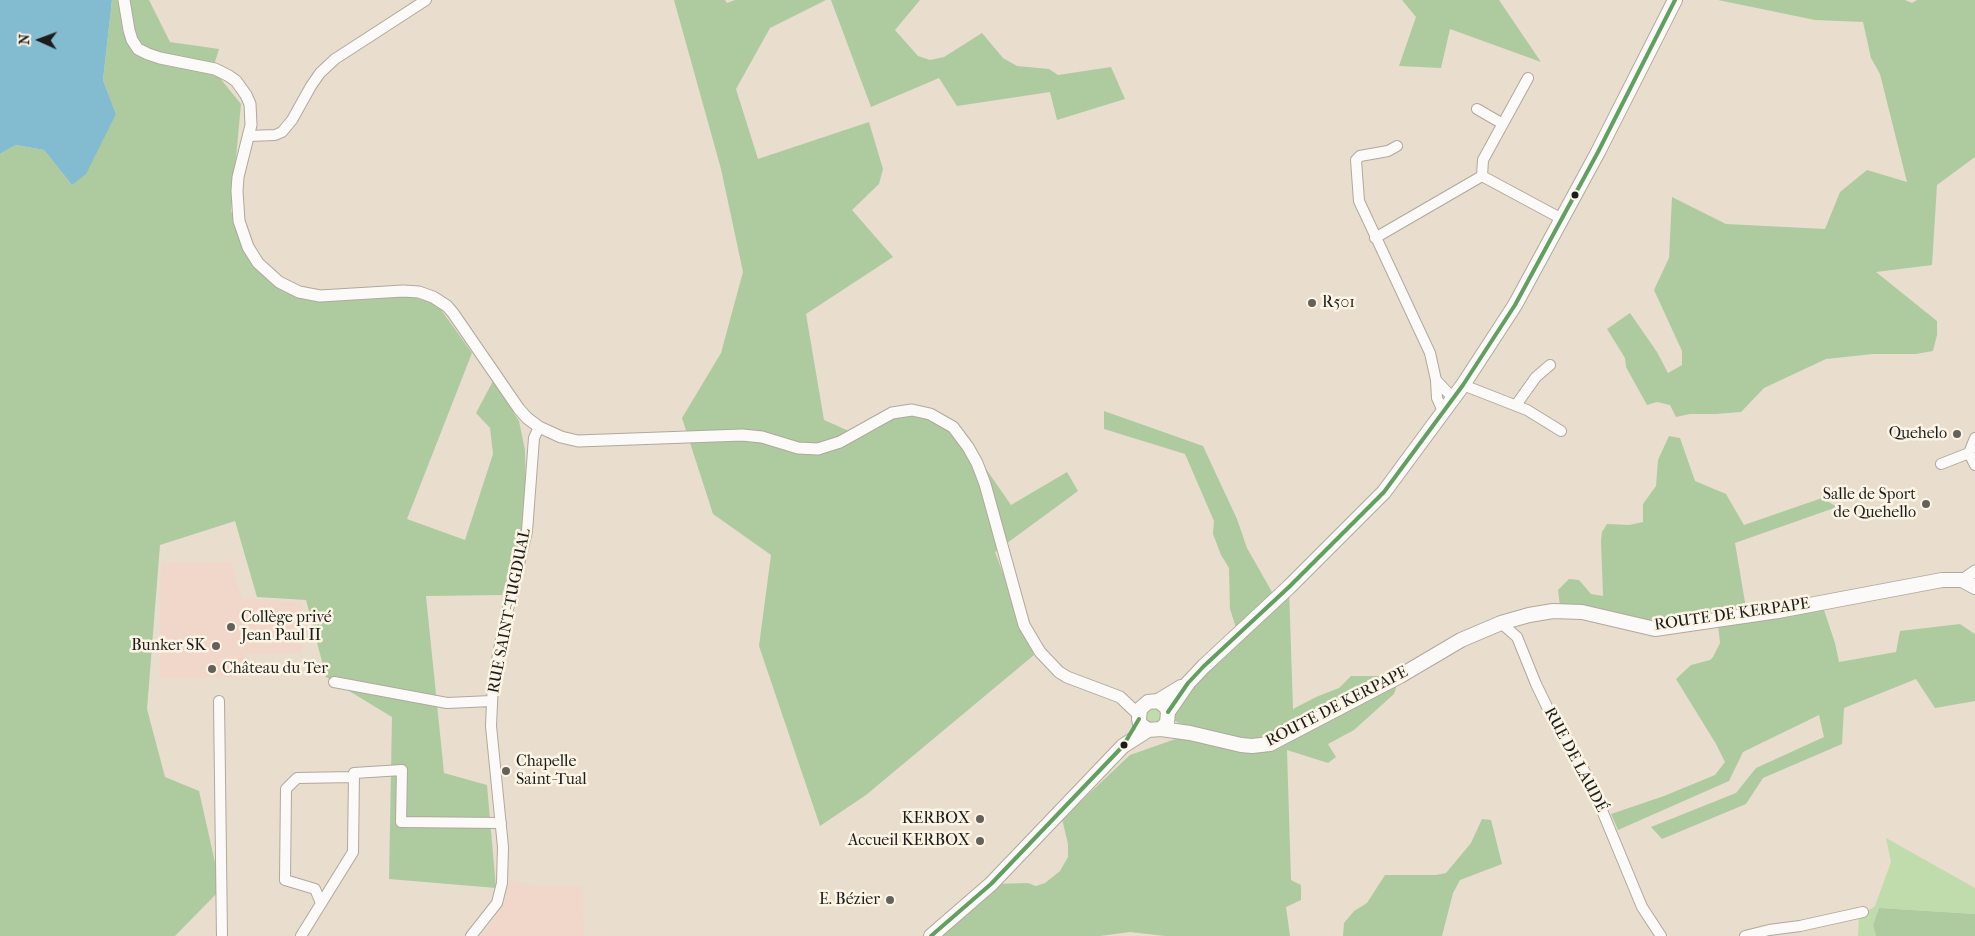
<!DOCTYPE html>
<html>
<head>
<meta charset="utf-8">
<style>
  body { margin:0 }
  #map { position:relative; width:1975px; height:936px; overflow:hidden; background:#e9ddcd; font-family:"IM FELL French Canon",serif }
  canvas { display:block }
  .north { position:absolute; left:15px; top:15px; width:50px; height:50px; -webkit-text-stroke:4px #fcf5e5; paint-order:stroke; rotate:272deg; font-size:14px; font-weight:700; line-height:20px; text-align:center; color:#1c1c1c }
  .north::after { content:''; display:block; margin:auto; width:18px; height:22px; background:#1c1c1c; clip-path:polygon(50% 0,100% 100%,50% 72%,0 100%) }
</style>
</head>
<body>
<div id="map">
<canvas width="1975" height="936"></canvas>
<div class="north">N</div>
</div>
<script>
const c = document.querySelector('canvas').getContext('2d');
c.lineJoin = 'round';
function fill(path, color) { c.fillStyle = color; c.fill(path, 'evenodd'); }
const shape = rows => new Path2D(rows.map(r => 'M' + r).join(''));
function stroke(path, color, width, dash) { c.strokeStyle = color; c.lineWidth = width; c.lineCap = dash ? 'butt' : 'round'; c.setLineDash(dash || []); c.stroke(path); }
function write(font, color, halo, rows, align = 'center') {
  c.font = font + ' "IM FELL French Canon",serif'; c.lineWidth = 5; c.setLineDash([]); c.textBaseline = 'middle'; c.strokeStyle = halo; c.fillStyle = color; for (const [text, x, y, turn = 0] of rows) {
    c.save(); c.translate(x, y); c.rotate((+turn || 0) * Math.PI / 180); c.textAlign = isNaN(turn) ? turn : align; if (halo) c.strokeText(text, 0, 0); c.fillText(text, 0, 0); c.restore();
  }
}
const built = shape([
  [231,562,242,599,302,602,302,653,245,654,245,677,160,678,161,563],
  [511,880,536,886,582,886,584,936,481,936,495,920]
]);
const green = shape([
  '1146 716a8 8 0 1 1 16 0a8 8 0 1 1-16 0Z',
  [1886,838,1975,888,1975,914,1879,908,1873,925,1876,936,1858,936,1859,917,1875,906,1891,862]
]);
const forest = shape([
  [112,0,149,0,170,42,219,49,215,62,219,77,241,104,231,211,261,273,301,295,411,296,437,304,472,353,407,519,465,540,493,454,490,428,476,413,493,381,519,421,525,450,526,496,523,527,502,595,426,596,444,773,487,785,496,888,389,879,392,717,326,677,306,600,257,597,235,521,160,545,147,709,165,777,199,791,221,889,175,936,0,936,0,154,16,145,44,150,72,185,116,114,103,80],
  [674,0,725,0,727,3,735,0,826,0,770,28,736,89,758,159,869,122,883,169,879,184,852,210,893,257,806,314,824,420,849,431,925,408,966,440,1011,505,1067,472,1078,491,995,552,1034,655,866,795,820,826,759,646,771,555,713,514,682,418,721,353,743,272,721,169],
  [831,0,920,0,895,30,918,56,930,60,944,57,982,33,1003,58,1017,66,1049,69,1058,75,1111,67,1125,99,1057,120,1050,92,957,106,939,78,871,107],
  [1402,0,1499,0,1541,62,1450,29,1441,68,1399,66,1416,17],
  [1718,0,1905,0,1912,3,1917,0,1975,0,1975,157,1937,185,1932,265,1876,272,1937,321,1937,335,1933,351,1916,354,1873,354,1826,359,1764,388,1741,412,1716,414,1690,414,1676,417,1670,405,1657,402,1647,405,1626,367,1625,358,1607,329,1630,313,1657,352,1668,373,1682,365,1682,351,1654,290,1669,258,1672,197,1726,224,1825,229,1840,192,1867,170,1907,182,1880,74,1871,58,1863,22,1815,20],
  [1104,411,1203,446,1237,519,1247,548,1276,599,1289,587,1293,709,1316,697,1339,688,1351,676,1400,676,1394,694,1354,730,1328,744,1336,757,1328,763,1287,750,1291,880,1301,885,1301,900,1286,907,1290,936,1165,936,1130,932,1100,936,930,936,991,884,1028,883,1036,886,1045,883,1060,871,1068,857,1068,844,1062,819,1130,755,1184,736,1186,728,1174,720,1175,709,1238,634,1230,609,1229,568,1221,555,1213,534,1214,521,1185,454,1104,429],
  [1669,436,1680,438,1695,481,1726,494,1744,525,1822,498,1837,507,1735,543,1748,620,1823,607,1835,643,1839,662,1896,652,1900,631,1960,624,1975,634,1975,701,1935,708,1916,679,1844,708,1842,744,1763,778,1746,804,1662,839,1651,827,1736,793,1756,768,1824,737,1819,715,1743,752,1729,781,1618,830,1611,814,1664,796,1715,775,1725,762,1716,744,1676,679,1691,665,1710,660,1713,657,1720,643,1717,615,1664,622,1642,622,1620,617,1601,609,1560,606,1558,590,1569,579,1579,580,1591,594,1603,596,1601,541,1602,532,1607,524,1629,525,1643,522,1643,504,1656,486,1658,460],
  [1482,819,1491,820,1502,864,1460,880,1453,893,1442,936,1343,936,1344,923,1354,911,1367,903,1385,875,1436,875,1446,873,1471,843],
  [1879,908,1975,914,1975,936,1876,936,1873,925]
]);
const water = shape([
  [0,0,112,0,103,80,116,114,86,174,72,185,44,150,16,145,0,154]
]);
const minor = shape([
  [1477,109,1503,124],
  [248,136,275,135,282,132,292,120,311,86,320,73,335,59,426,0],
  [1397,146,1388,151,1360,156,1356,160,1359,201,1430,353,1436,380,1437,398,1443,411],
  [1482,176,1483,160,1528,78],
  [1375,238,1482,176,1562,219],
  [1436,380,1453,398],
  [1463,385,1527,410,1561,431],
  [1516,405,1536,377,1550,365],
  [1975,438,1969,453,1975,465],
  [1941,464,1969,453],
  [1501,623,1517,637,1536,684,1550,713,1589,779,1642,907,1661,936],
  [334,682,447,703,492,701],
  [219,701,222,936],
  [321,903,315,889,285,880,286,789,297,778,354,777],
  [301,936,353,852,354,773,402,770,401,822,501,823],
  [471,936,497,903,502,883,503,847,491,726,493,681,503,629,527,531,534,438,539,427],
  [1745,936,1769,930,1800,926,1863,912]
]);
const tertiary = shape([
  [124,0,129,30,132,40,138,49,148,54,160,58,215,69,229,76,236,81,246,95,250,104,251,125,238,177,237,191,239,221,248,247,258,263,279,282,299,292,320,296,403,291,419,292,433,297,447,306,453,313,519,409,527,418,539,427,561,437,578,441,742,435,762,437,798,448,818,449,840,442,892,413,912,410,930,414,953,427,968,447,977,463,985,484,1024,625,1040,652,1059,672,1067,677,1120,697,1138,714],
  [1962,580,1975,571]
]);
const secondary = shape([
  [1158,701,1166,707,1168,712,1167,723,1161,729,1148,730,1140,724,1139,719,1140,709,1148,702,1158,701,1181,687],
  [1168,712,1188,683,1204,666,1289,587,1384,492,1463,385,1515,305,1598,152,1675,0],
  [1161,729,1190,733,1241,745,1252,746,1270,744,1400,676,1461,640,1501,623,1529,615,1553,611,1582,612,1655,629,1778,611,1942,580,1962,580,1975,587],
  [931,936,991,884,1123,746,1148,730]
]);
const bus1 = shape([
  [1168,712,1188,683,1204,666,1289,587,1384,492,1463,385,1515,305,1598,152,1675,0],
  [931,936,991,884,1123,746,1139,719]
]);
const markers = [
  [1575,195,4.5,"#1c1c1c"],
  [1312,303,5,"#64605a"],
  [1957,434,5,"#64605a"],
  [1926,504,5,"#64605a"],
  [231,627,5,"#64605a"],
  [216,646,5,"#64605a"],
  [212,669,5,"#64605a"],
  [1124,745,4.5,"#1c1c1c"],
  [506,771,5,"#64605a"],
  [980,819,5,"#64605a"],
  [980,841,5,"#64605a"],
  [890,900,5,"#64605a"]
];
const poiNames = [
  ["R501",1322,303,"left"],
  ["Quehelo",1947,434],
  ["Salle de Sport",1916,495],
  ["de Quehello",1916,513],
  ["Collège privé",241,618,"left"],
  ["Jean Paul II",241,636,"left"],
  ["Bunker SK",206,646],
  ["Château du Ter",222,669,"left"],
  ["Chapelle",516,762,"left"],
  ["Saint-Tual",516,780,"left"],
  ["KERBOX",970,819],
  ["Accueil KERBOX",970,841],
  ["E. Bézier",880,900]
];
const streetNames = [
  ["RUE SAINT-TUGDUAL",510,611,-79],
  ["ROUTE DE KERPAPE",1732,615,-8],
  ["ROUTE DE KERPAPE",1337,707,-27],
  ["RUE DE LAUDÉ",1575,760,62]
];
fill(built, '#f1d6ca');
fill(green, '#c0dcac');
fill(forest, '#aecba0');
fill(water, '#83bbd1');
stroke(minor, '#afa89e', 12);
stroke(tertiary, '#afa89e', 13);
stroke(secondary, '#afa89e', 16);
stroke(minor, '#fcfaf8', 10);
stroke(tertiary, '#fcfaf8', 11);
stroke(secondary, '#fcfaf8', 14);
stroke(bus1, '#629f60', 4);
for (const [x, y, r, color] of markers) { const dot = new Path2D(); dot.arc(x, y, r, 0, 2 * Math.PI); c.fillStyle = color; c.fill(dot); stroke(dot, '#fcf5e5', 2); }
write('16px', '#1c1c1c', '#fcf5e5', poiNames, 'right');
write('16px', '#1c1c1c', '#fcf5e5', streetNames);
</script>
</body>
</html>
